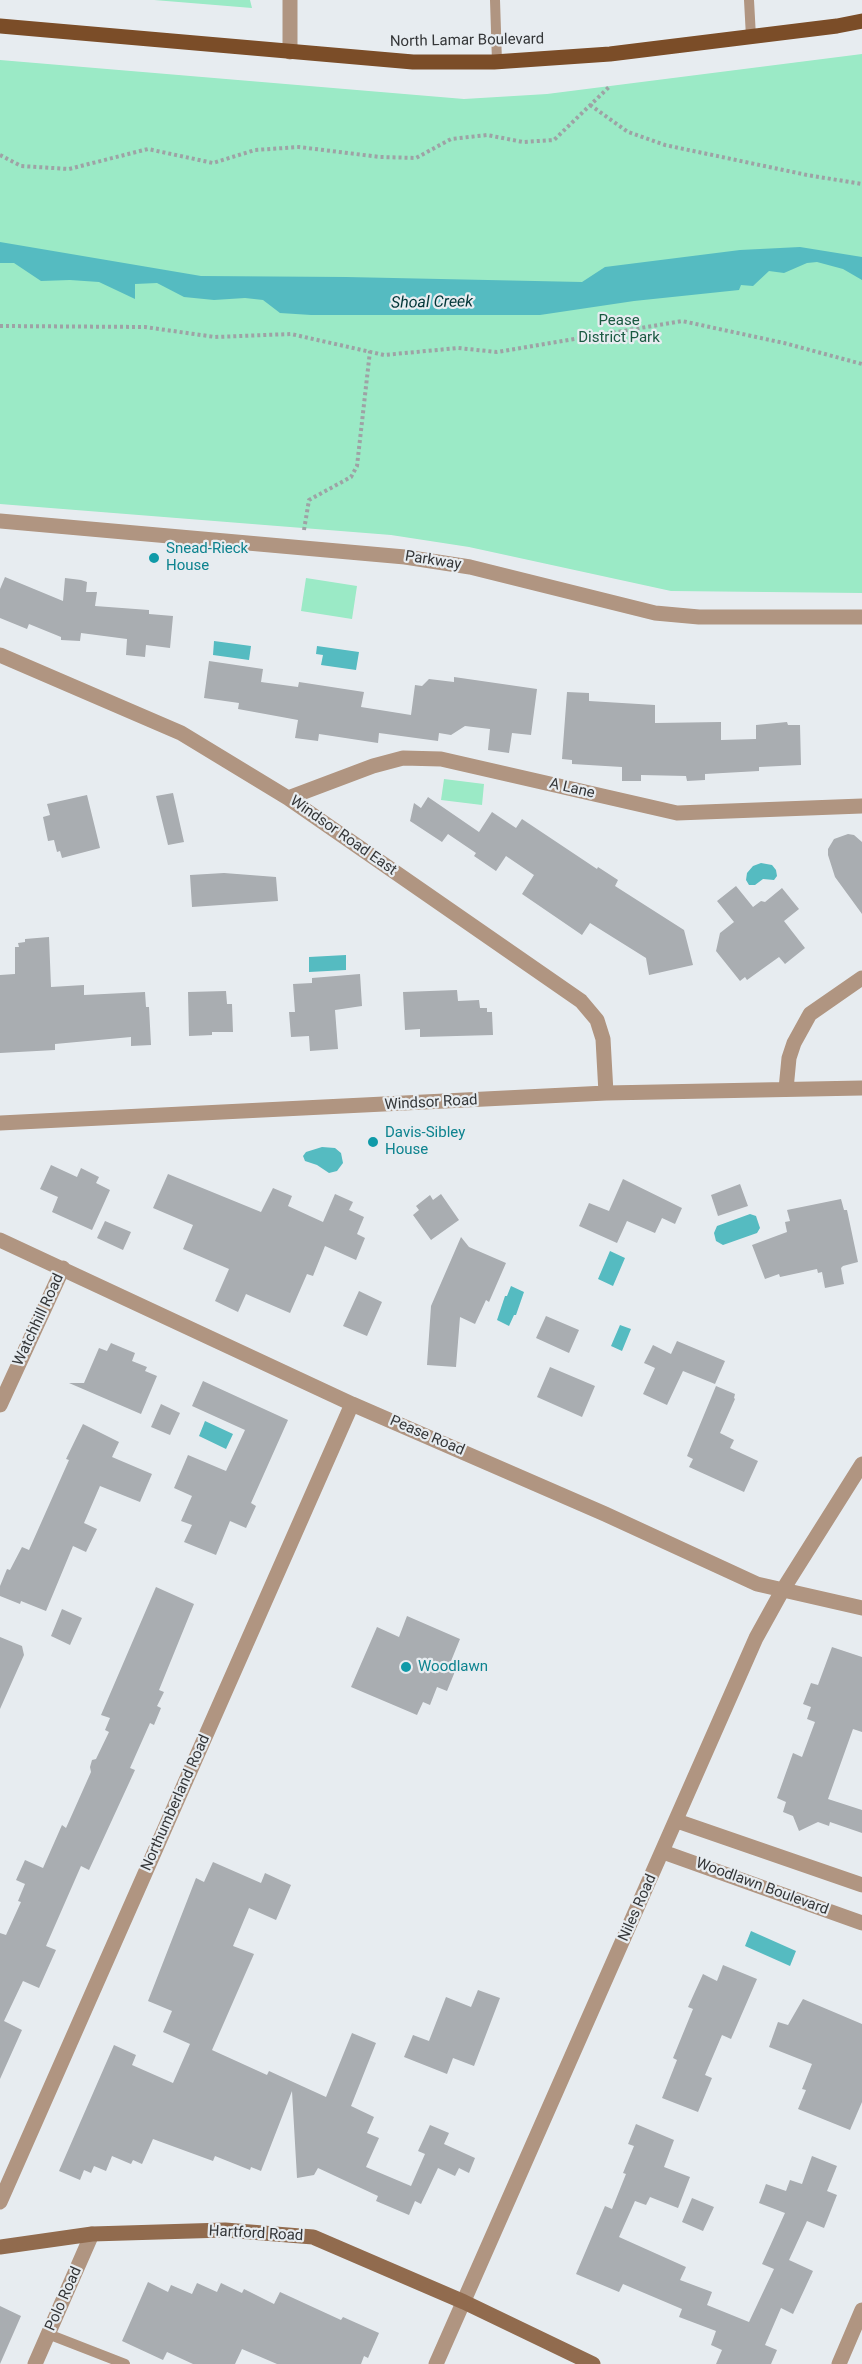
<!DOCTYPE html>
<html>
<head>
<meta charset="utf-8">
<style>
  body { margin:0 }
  canvas { display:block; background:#e7ecf0 }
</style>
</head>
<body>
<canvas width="862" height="2364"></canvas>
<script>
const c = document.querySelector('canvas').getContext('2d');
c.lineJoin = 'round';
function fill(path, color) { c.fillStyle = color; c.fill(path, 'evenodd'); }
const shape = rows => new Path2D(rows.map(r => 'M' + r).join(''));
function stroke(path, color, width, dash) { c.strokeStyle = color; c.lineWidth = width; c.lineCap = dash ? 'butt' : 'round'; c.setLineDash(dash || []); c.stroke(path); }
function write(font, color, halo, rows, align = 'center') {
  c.font = font + ' Roboto,sans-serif'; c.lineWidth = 4.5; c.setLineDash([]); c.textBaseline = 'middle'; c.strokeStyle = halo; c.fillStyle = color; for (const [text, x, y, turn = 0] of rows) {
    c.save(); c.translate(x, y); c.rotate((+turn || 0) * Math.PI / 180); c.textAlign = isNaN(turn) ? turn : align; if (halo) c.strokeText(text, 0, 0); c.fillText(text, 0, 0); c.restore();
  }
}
const green = shape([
  [154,0,250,0,252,8],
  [862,54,862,593,671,591,469,547,391,535,0,504,0,60,464,99,547,94],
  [306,578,357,586,352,619,301,611],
  [444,779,484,784,482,805,441,800]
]);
const water = shape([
  [0,242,201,276,346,277,582,282,605,267,740,250,800,247,862,257,862,280,843,269,817,262,807,263,784,273,769,271,753,286,741,285,739,290,634,301,540,315,311,315,280,313,263,300,245,298,214,300,184,297,157,283,135,284,135,299,99,282,70,280,41,281,14,263,0,263],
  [214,641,251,646,249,660,213,655],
  [317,646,359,652,356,670,321,665,323,655,316,654],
  [761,863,772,865,776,870,777,876,774,880,763,879,755,885,749,885,746,880,747,873,753,866],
  [346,955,346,970,309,972,309,957],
  [322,1147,335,1148,341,1153,343,1163,337,1171,329,1173,317,1165,305,1161,303,1156,306,1152],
  [750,1214,756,1216,760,1228,757,1233,723,1245,716,1241,714,1233,717,1226],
  [610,1251,625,1258,613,1286,598,1279],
  [511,1286,524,1292,516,1315,514,1315,509,1326,497,1320,505,1296,507,1296],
  [620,1325,631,1329,622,1351,611,1346],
  [205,1421,233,1434,226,1449,199,1436],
  [751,1931,796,1951,790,1966,745,1946]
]);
const building = shape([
  [5,577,63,601,65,578,81,580,87,582,86,592,97,592,95,606,149,610,149,614,173,616,170,648,146,645,145,657,126,655,127,639,81,633,80,641,61,640,61,637,29,624,27,629,0,618,0,589],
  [209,661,263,669,261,682,298,687,299,682,364,692,361,707,411,715,415,685,422,686,429,679,454,682,454,677,537,689,531,735,512,733,509,753,488,750,490,729,465,726,451,735,439,733,438,741,379,733,378,743,319,734,318,741,295,738,298,720,238,709,239,703,204,698],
  [567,692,589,693,589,701,655,705,655,723,721,722,721,740,756,739,756,725,787,722,788,725,800,725,801,765,759,767,759,771,705,774,705,780,687,781,686,776,641,775,641,781,622,781,622,767,572,764,572,760,562,759],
  [173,793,184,842,168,845,156,796],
  [87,795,100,848,62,858,60,851,57,852,54,840,48,841,43,817,50,815,47,804],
  [428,797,479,832,492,812,516,828,522,819,597,869,598,867,618,880,615,886,684,930,693,965,649,975,646,958,590,923,582,935,522,894,534,875,506,856,496,871,474,856,476,853,448,834,442,842,410,821,414,803,421,808],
  [848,834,854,835,862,842,862,914,835,877,828,855,828,849,834,839],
  [224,873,276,877,278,901,192,907,190,875],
  [736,886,753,907,761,901,765,902,782,888,799,909,784,921,805,948,785,964,779,957,747,980,745,977,740,981,716,951,720,933,734,922,717,901],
  [49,937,51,987,84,985,84,995,145,992,146,1007,149,1007,151,1045,131,1046,131,1037,55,1044,55,1050,0,1053,0,975,15,974,15,947,19,947,18,943,25,942,25,939],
  [360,974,362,1006,335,1010,338,1049,310,1051,309,1036,291,1037,289,1012,295,1012,293,984,312,983,312,978],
  [457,990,458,1001,479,1000,480,1008,487,1008,487,1012,492,1012,493,1035,420,1037,420,1029,405,1030,403,992],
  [226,991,227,1004,232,1004,233,1032,212,1032,212,1035,189,1036,188,992],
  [51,1165,77,1177,81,1168,99,1177,96,1183,110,1190,92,1230,52,1212,58,1197,40,1189],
  [168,1174,261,1212,273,1188,292,1196,288,1206,323,1222,335,1194,353,1202,349,1210,364,1217,357,1234,365,1238,356,1260,325,1246,313,1276,307,1274,290,1313,246,1294,238,1312,215,1301,229,1269,183,1249,193,1225,153,1208],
  [623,1179,682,1208,675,1224,662,1218,655,1233,627,1221,617,1243,579,1226,589,1203,609,1211],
  [740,1184,748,1206,718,1216,711,1195],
  [441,1194,459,1220,431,1240,413,1215,419,1210,416,1206,430,1195,433,1200],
  [841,1199,844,1210,847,1210,858,1262,843,1266,841,1268,844,1284,825,1288,822,1272,818,1273,817,1269,780,1277,779,1274,765,1279,752,1245,787,1232,785,1222,790,1221,787,1210],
  [105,1221,131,1232,123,1250,97,1238],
  [461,1237,469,1247,506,1263,489,1302,486,1300,475,1324,460,1317,456,1367,427,1365,431,1306],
  [359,1291,382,1302,367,1336,343,1326],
  [546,1316,579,1330,569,1353,536,1338],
  [677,1341,725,1361,715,1384,683,1371,667,1405,643,1394,655,1368,644,1363,653,1345,671,1354],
  [111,1343,135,1353,132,1361,147,1367,145,1371,157,1376,141,1414,69,1383,84,1383,99,1348,107,1351],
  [550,1367,595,1386,582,1417,537,1397],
  [203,1381,288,1420,251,1503,256,1506,246,1528,230,1521,216,1555,184,1542,192,1525,181,1521,192,1496,174,1488,188,1455,226,1471,245,1430,192,1406],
  [716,1386,735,1394,734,1398,735,1399,720,1433,734,1440,730,1448,758,1461,744,1492,689,1467,693,1459,687,1456],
  [161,1404,180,1413,170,1435,151,1427],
  [83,1424,119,1442,112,1457,152,1474,140,1502,100,1486,84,1523,97,1529,86,1552,73,1546,46,1611,21,1601,20,1604,0,1596,0,1586,7,1569,10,1570,22,1547,29,1550,69,1460,66,1459],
  [156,1587,194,1604,159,1690,164,1692,157,1706,161,1708,154,1725,150,1723,130,1768,135,1770,89,1870,81,1866,46,1946,56,1950,39,1988,23,1981,4,2021,22,2030,0,2079,0,1933,6,1935,21,1902,18,1901,25,1884,16,1880,25,1860,43,1868,62,1825,66,1828,91,1772,90,1767,92,1760,96,1759,109,1732,105,1730,110,1718,101,1715],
  [62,1609,82,1618,70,1645,51,1636],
  [407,1616,460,1639,449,1666,456,1669,447,1691,437,1687,430,1705,423,1702,417,1715,351,1687,377,1627,399,1637],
  [0,1637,22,1646,24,1655,0,1709],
  [832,1647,862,1657,862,1732,853,1729,828,1799,862,1810,862,1833,830,1822,829,1826,818,1822,799,1831,793,1816,783,1812,786,1802,777,1798,793,1753,802,1757,815,1722,807,1719,811,1707,803,1704,811,1683,818,1685],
  [213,1862,261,1883,265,1873,291,1885,276,1920,249,1908,233,1946,254,1954,212,2050,267,2075,269,2071,326,2097,352,2033,376,2043,351,2106,374,2117,367,2133,379,2138,366,2167,411,2186,425,2154,418,2151,430,2125,449,2133,444,2144,475,2158,469,2173,459,2168,455,2176,438,2168,421,2204,415,2201,409,2215,376,2201,378,2196,318,2168,314,2175,297,2178,292,2091,261,2171,251,2167,250,2170,215,2156,213,2161,153,2139,142,2164,133,2160,131,2164,112,2156,106,2171,94,2166,91,2173,84,2170,80,2180,59,2171,114,2045,136,2055,132,2065,173,2083,190,2044,163,2032,172,2011,148,2001,196,1878,204,1882],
  [723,1965,757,1979,731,2039,722,2035,705,2075,712,2078,698,2112,662,2098,677,2060,673,2058,693,2009,688,2007,703,1974,717,1981],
  [478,1990,500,1998,474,2066,453,2058,447,2074,404,2057,413,2035,429,2041,446,1997,471,2007],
  [803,1999,862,2024,862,2102,850,2130,798,2109,806,2090,802,2089,812,2064,769,2047,778,2022,788,2025],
  [636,2124,674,2140,664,2167,690,2177,678,2208,650,2197,646,2205,635,2201,619,2237,686,2267,680,2280,712,2292,707,2305,749,2322,774,2269,762,2264,785,2213,759,2203,766,2184,786,2191,790,2180,802,2184,812,2156,837,2166,827,2191,837,2195,824,2228,807,2221,789,2260,813,2271,793,2314,781,2308,765,2345,777,2350,771,2364,716,2364,722,2350,711,2345,716,2331,679,2317,682,2309,623,2284,619,2292,576,2274,605,2206,612,2209,626,2174,623,2173,634,2146,628,2144],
  [692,2198,714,2207,703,2231,682,2222],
  [148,2282,168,2292,171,2285,192,2294,197,2283,217,2292,221,2283,242,2293,244,2289,274,2304,280,2292,341,2320,343,2317,379,2333,368,2358,364,2356,361,2364,277,2364,242,2349,235,2364,193,2364,167,2352,163,2360,122,2341],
  [0,2306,21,2316,0,2364]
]);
const path = shape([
  [590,105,628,132,665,145,807,175,862,184],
  [0,155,21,166,69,169,148,149,213,163,255,150,299,147,380,157,416,158,451,139,487,135,523,142,554,140,609,87],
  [0,326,145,327,215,337,291,334,384,355,458,348,497,352,682,321,784,343,862,364],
  [304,530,309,500,351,477,357,466,370,351]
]);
const lane = shape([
  [495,0,497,62],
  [749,0,751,37],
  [48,2334,125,2364]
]);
const street = shape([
  [290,52,290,0],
  [0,521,405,557,470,567,655,613,699,617,862,617],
  [0,655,181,733,288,798,581,1001,597,1020,603,1039,606,1093],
  [288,798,373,766,403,758,441,759,677,813,862,806],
  [786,1089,789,1058,794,1043,810,1014,862,978],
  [0,1123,606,1093,862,1088],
  [0,1240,352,1404,605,1514,757,1584,862,1608],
  [0,1405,63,1268],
  [677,1821,862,1885],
  [663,1852,862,1923],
  [0,2202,352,1404],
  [35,2364,92,2234],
  [436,2364,756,1638,782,1591,862,1464],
  [839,2364,862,2310]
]);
const secondary = shape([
  [0,2247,92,2234,225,2230,313,2237,464,2302,593,2364]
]);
const primary = shape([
  [0,26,413,62,494,62,610,54,837,26,862,21]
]);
const markers = [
  [154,558,6,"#0f9aa8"],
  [373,1142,6,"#0f9aa8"],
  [406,1667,6,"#0f9aa8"]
];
const streetNames = [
  ["North Lamar Boulevard",467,41,-1],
  ["Parkway",433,561,9],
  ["A Lane",572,789,13],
  ["Windsor Road East",343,836,35],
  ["Windsor Road",431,1103,-3],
  ["Watchhill Road",39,1320,-65],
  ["Pease Road",427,1436,23],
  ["Northumberland Road",176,1803,-66],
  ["Woodlawn Boulevard",762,1887,20],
  ["Niles Road",638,1908,-66],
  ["Hartford Road",256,2234,3],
  ["Polo Road",64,2299,-66]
];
const parkNames = [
  ["Pease",619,321],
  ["District Park",619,338]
];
const cultureNames = [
  ["Snead-Rieck",166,549],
  ["House",166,566],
  ["Davis-Sibley",385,1133],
  ["House",385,1150],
  ["Woodlawn",418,1667]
];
const waterNames = [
  ["Shoal Creek",432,303,-1]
];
fill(green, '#9beac6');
fill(water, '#55bbc1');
fill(building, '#a9adb1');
stroke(path, '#9ea2a5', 4, [3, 3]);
stroke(lane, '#b09581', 10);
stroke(street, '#b09581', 15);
stroke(secondary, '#916b4e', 15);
stroke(primary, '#7b4d28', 15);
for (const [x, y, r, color] of markers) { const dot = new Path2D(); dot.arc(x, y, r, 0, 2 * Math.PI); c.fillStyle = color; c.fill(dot); stroke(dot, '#e7ecf0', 2); }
write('15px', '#343638', '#e7ecf0', streetNames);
write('15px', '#1a5941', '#e7ecf0', parkNames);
write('15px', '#0d838f', '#e7ecf0', cultureNames, 'left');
write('italic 16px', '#013537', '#e7ecf0', waterNames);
</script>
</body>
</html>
